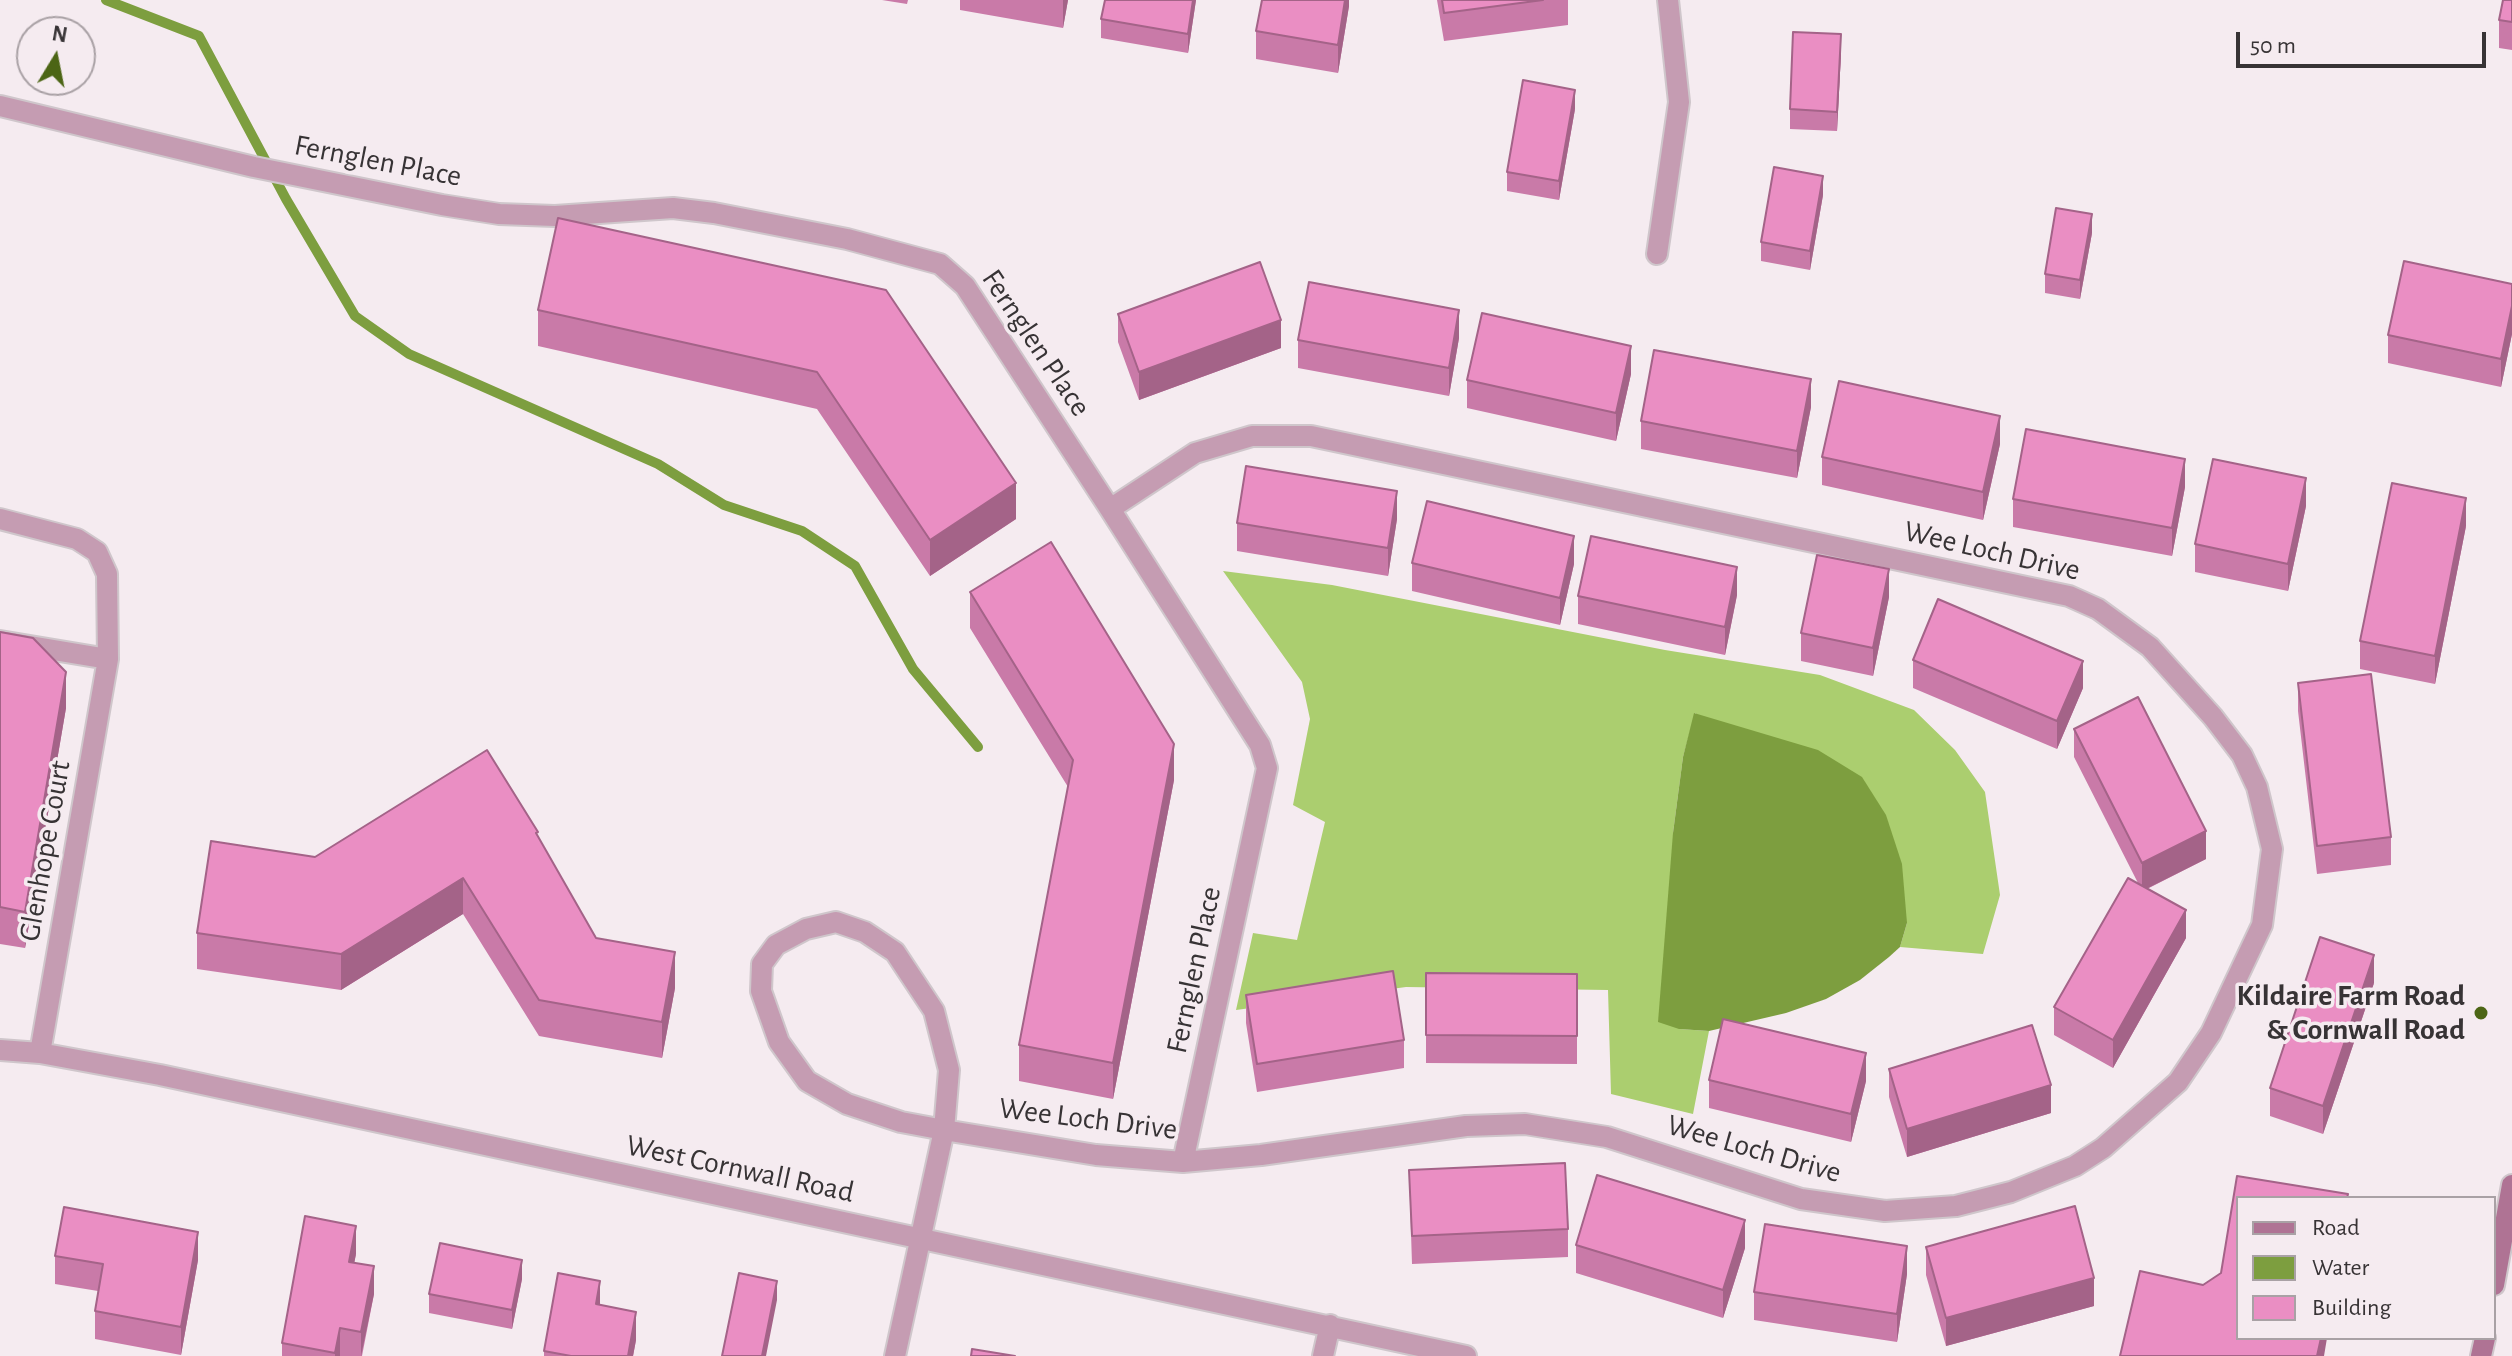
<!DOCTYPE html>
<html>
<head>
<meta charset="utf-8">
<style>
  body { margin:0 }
  #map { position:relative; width:2512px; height:1356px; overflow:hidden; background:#f5ebf0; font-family:"Alegreya Sans",sans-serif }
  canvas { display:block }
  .legend { position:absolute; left:2236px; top:1196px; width:260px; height:144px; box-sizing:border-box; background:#f5ebf0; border:2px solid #a9a1a5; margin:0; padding:10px 14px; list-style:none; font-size:24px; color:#373335 }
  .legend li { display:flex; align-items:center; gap:16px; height:40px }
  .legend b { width:40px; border:2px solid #a9a1a5 }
  .north { position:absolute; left:16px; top:16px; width:80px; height:80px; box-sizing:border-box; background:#f5ebf0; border:2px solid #a9a1a5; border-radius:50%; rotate:10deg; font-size:22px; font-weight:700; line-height:32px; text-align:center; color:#373335 }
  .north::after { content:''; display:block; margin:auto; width:28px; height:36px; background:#4c6515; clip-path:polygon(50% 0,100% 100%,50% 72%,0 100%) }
  .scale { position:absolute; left:2236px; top:32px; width:250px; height:36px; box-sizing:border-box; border:4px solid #373335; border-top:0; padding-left:10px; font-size:24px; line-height:28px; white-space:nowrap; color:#373335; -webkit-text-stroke:6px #f5ebf0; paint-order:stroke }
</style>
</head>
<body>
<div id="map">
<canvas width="2512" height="1356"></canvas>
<ul class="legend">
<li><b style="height:10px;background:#af7394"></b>Road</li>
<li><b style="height:22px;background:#7d9e3f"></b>Water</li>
<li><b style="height:22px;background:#ea8ec3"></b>Building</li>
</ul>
<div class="north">N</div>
<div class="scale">50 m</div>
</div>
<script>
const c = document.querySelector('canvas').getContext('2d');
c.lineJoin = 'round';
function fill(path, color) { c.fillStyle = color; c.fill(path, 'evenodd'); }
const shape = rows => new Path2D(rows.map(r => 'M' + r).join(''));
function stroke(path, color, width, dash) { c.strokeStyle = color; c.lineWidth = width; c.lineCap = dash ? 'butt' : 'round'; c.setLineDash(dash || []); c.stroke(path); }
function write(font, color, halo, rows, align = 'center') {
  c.font = font + ' "Alegreya Sans",sans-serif'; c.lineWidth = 7; c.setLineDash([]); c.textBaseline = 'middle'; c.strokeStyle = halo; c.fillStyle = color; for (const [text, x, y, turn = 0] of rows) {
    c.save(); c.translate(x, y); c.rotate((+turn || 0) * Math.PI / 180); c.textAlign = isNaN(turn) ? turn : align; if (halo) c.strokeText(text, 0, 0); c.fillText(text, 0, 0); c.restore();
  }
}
const forest = shape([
  [1223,571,1332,585,1665,650,1820,675,1914,710,1955,750,1985,792,2000,895,1983,954,1900,947,1907,923,1695,713,1683,757,1673,833,1679,1029,1709,1031,1693,1114,1611,1094,1608,990,1406,987,1236,1010,1253,933,1297,940,1325,822,1293,805,1310,719,1302,682]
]);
const water = shape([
  [1694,713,1818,750,1862,777,1886,815,1902,864,1907,923,1900,947,1889,957,1860,980,1826,999,1786,1013,1709,1031,1679,1029,1658,1022,1673,833,1683,757]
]);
const stream = shape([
  [106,0,199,36,286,199,355,316,409,354,658,464,724,505,802,531,855,566,913,669,978,747]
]);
const street = shape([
  [0,106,254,167,442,205,499,214,555,216,673,208,714,213,847,239,940,264,965,286,1110,509,1260,745,1267,768,1183,1162],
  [1657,254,1679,102,1668,0],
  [0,519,77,539,97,552,107,574,108,659,40,1053],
  [0,641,108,659],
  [0,1050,40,1053,160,1075,1466,1356],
  [895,1356,944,1130,949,1070,934,1011,895,952,865,932,836,922,806,929,776,945,762,964,761,991,779,1042,807,1081,847,1104,901,1122,944,1130,1096,1155,1183,1162,1261,1155,1466,1126,1525,1124,1607,1137,1801,1199,1885,1211,1956,1206,2011,1192,2075,1166,2103,1148,2178,1082,2211,1033,2262,925,2272,849,2257,787,2242,755,2213,717,2150,647,2098,609,2069,596,1311,436,1252,436,1195,453,1110,509],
  [1323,1356,1330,1325]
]);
const secondary = shape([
  [2494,1285,2512,1185],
  [2481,1356,2485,1338]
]);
const wall = shape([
  [882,0,908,0,907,4],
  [960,0,1068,0,1063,28,960,10],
  [1196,0,1188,53,1101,38,1101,19],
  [1349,0,1349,6,1338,73,1256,59,1256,31],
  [1437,0,1568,0,1568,25,1444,41],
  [2512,0,2512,50,2499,48,2499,20],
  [1841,53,1837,131,1790,129,1790,109],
  [1575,109,1559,200,1507,191,1507,172],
  [1823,195,1810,270,1761,261,1761,242],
  [2092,233,2080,299,2045,293,2045,274],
  [2512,284,2512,334,2501,387,2388,363,2388,335],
  [886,290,1016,519,930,576,817,409,538,346,538,310],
  [1118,314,1281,348,1139,400,1118,342],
  [1459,338,1449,396,1298,368,1298,340],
  [1631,374,1616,441,1467,408,1467,380],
  [1811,407,1797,478,1641,449,1641,421],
  [2000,444,1983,520,1822,485,1822,457],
  [2185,487,2172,556,2013,527,2013,499],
  [2306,506,2288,591,2195,572,2195,544],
  [1397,519,1388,576,1237,551,1237,523],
  [2466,526,2435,684,2360,669,2360,641],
  [1412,563,1574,564,1560,625,1412,591],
  [970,592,1174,780,1113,1099,1019,1081,1019,1045,1068,787,970,628],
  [1737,595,1725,655,1578,624,1578,596],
  [1889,597,1873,676,1801,661,1801,633],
  [0,632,66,708,25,948,0,944],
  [1913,660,2083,688,2057,749,1913,688],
  [2298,683,2391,837,2391,865,2317,874,2298,711],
  [2074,729,2206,859,2147,889,2186,938,2113,1068,2054,1035,2054,1007,2138,883,2074,757],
  [538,837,596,938,675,988,662,1058,539,1036,463,914,341,990,197,969,197,933,315,857],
  [1426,973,1577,974,1577,1064,1426,1063],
  [2374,983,2323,1134,2270,1116,2270,1088],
  [1246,995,1404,1040,1404,1068,1257,1092,1246,1023],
  [1889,1069,2051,1113,1907,1157,1889,1097],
  [1709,1080,1866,1081,1851,1142,1709,1108],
  [1409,1170,1568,1229,1568,1257,1412,1264],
  [1576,1245,1745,1248,1723,1318,1576,1273],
  [1926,1247,2094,1306,1946,1346,1926,1275],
  [356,1254,354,1263,374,1294,362,1356,282,1356,282,1343],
  [55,1256,198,1260,181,1355,95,1339,95,1311,98,1291,55,1284],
  [1907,1274,1897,1342,1754,1320,1754,1292],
  [522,1279,512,1329,429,1313,429,1294],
  [600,1305,636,1340,633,1356,544,1356,544,1351]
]);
const shadedWall = shape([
  [1063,0,1068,0,1063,28],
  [1193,0,1196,0,1188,53,1188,34],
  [1345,0,1349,0,1349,6,1338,73,1338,45],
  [1841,34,1841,53,1837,131,1837,112],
  [1575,90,1575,109,1559,200,1559,181],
  [1823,176,1823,195,1810,270,1810,251],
  [2092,214,2092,233,2080,299,2080,280],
  [2512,306,2512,334,2501,387,2501,359],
  [1459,310,1459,338,1449,396,1449,368],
  [1281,320,1281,348,1139,400,1139,372],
  [1631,346,1631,374,1616,441,1616,413],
  [1811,379,1811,407,1797,478,1797,451],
  [2000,416,2000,444,1983,520,1983,492],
  [2185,459,2185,487,2172,556,2172,528],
  [2306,478,2306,506,2288,591,2288,564],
  [1016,483,1016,519,930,576,930,540],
  [1397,491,1397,519,1388,576,1388,548],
  [2466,498,2466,526,2435,684,2435,656],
  [1574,536,1574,564,1560,625,1560,598],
  [1737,567,1737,595,1725,655,1725,627],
  [1889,569,1889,597,1873,676,1873,648],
  [2083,661,2083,688,2057,749,2057,721],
  [66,672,66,708,25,948,25,912],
  [1174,744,1174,780,1113,1099,1113,1063],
  [2206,831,2206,859,2142,891,2142,863],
  [463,878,463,914,341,990,341,954],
  [2186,910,2186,938,2113,1068,2113,1040],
  [675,952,675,988,662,1058,662,1022],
  [2374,955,2374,983,2323,1134,2323,1106],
  [1866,1053,1866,1081,1851,1142,1851,1114],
  [2051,1085,2051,1113,1907,1157,1907,1129],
  [1745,1220,1745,1248,1723,1318,1723,1290],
  [356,1226,356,1254,349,1290,349,1262],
  [198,1232,198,1260,181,1355,181,1327],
  [1907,1246,1907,1274,1897,1342,1897,1314],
  [522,1260,522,1279,512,1329,512,1310],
  [374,1266,374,1294,361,1356,361,1332],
  [2094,1278,2094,1306,1946,1346,1946,1318],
  [600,1281,600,1309,596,1304],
  [777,1281,777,1300,766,1356,762,1356],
  [636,1312,636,1340,633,1356,628,1356],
  [340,1328,340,1356,335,1356,335,1353],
  [2321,1338,2327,1338,2324,1356,2317,1356]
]);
const building = shape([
  [1105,0,1193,0,1188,34,1101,19,1105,0],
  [1262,0,1345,0,1338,45,1256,31,1262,0],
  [1442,0,1543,0,1444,13,1442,0],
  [2503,0,2512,0,2512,22,2499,20,2503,0],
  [1793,32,1841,34,1837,112,1790,109,1793,32],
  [1523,80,1575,90,1559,181,1507,172,1523,80],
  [1774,167,1823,176,1810,251,1761,242,1774,167],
  [2056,208,2092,214,2080,280,2045,274,2056,208],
  [558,218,886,290,1016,483,930,540,817,372,538,310,558,218],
  [2404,261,2512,284,2512,306,2501,359,2388,335,2404,261],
  [1260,262,1281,320,1139,372,1118,314,1260,262],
  [1309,282,1459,310,1449,368,1298,340,1309,282],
  [1482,313,1631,346,1616,413,1467,380,1482,313],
  [1654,350,1811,379,1797,451,1641,421,1654,350],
  [1839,381,2000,416,1983,492,1822,457,1839,381],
  [2026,429,2185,459,2172,528,2013,499,2026,429],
  [2213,459,2306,478,2288,564,2195,544,2213,459],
  [1246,466,1397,491,1388,548,1237,523,1246,466],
  [2392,483,2466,498,2435,656,2360,641,2392,483],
  [1427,501,1574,536,1560,598,1412,563,1427,501],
  [1591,536,1737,567,1725,627,1578,596,1591,536],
  [1051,542,1174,744,1113,1063,1019,1045,1073,760,970,592,1051,542],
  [1817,555,1889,569,1873,648,1801,633,1817,555],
  [1938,599,2083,661,2057,721,1913,660,1938,599],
  [0,632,33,638,66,672,25,912,0,907,0,632],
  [2371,674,2391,837,2317,846,2298,683,2371,674],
  [2138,697,2206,831,2142,863,2074,729,2138,697],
  [487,750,538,832,536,833,596,938,675,952,662,1022,539,1000,463,878,341,954,197,933,211,841,315,857,487,750],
  [2128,878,2186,910,2113,1040,2054,1007,2128,878],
  [2320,937,2374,955,2323,1106,2270,1088,2320,937],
  [1393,971,1404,1040,1257,1064,1246,995,1393,971],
  [1426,973,1577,974,1577,1036,1426,1035,1426,973],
  [1723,1019,1866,1053,1851,1114,1709,1080,1723,1019],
  [2032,1025,2051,1085,1907,1129,1889,1069,2032,1025],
  [1565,1163,1568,1229,1412,1236,1409,1170,1565,1163],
  [1597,1175,1745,1220,1723,1290,1576,1245,1597,1175],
  [2237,1176,2348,1194,2347,1198,2238,1198,2238,1338,2321,1338,2317,1356,2120,1356,2140,1271,2203,1285,2221,1273,2237,1176],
  [2075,1206,2094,1278,1946,1318,1926,1247,2075,1206],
  [64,1207,198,1232,181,1327,95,1311,103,1264,55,1256,64,1207],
  [305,1216,356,1226,349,1262,374,1266,361,1332,340,1328,335,1353,282,1343,305,1216],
  [1765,1224,1907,1246,1897,1314,1754,1292,1765,1224],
  [440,1243,522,1260,512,1310,429,1294,440,1243],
  [558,1273,600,1281,596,1304,636,1312,628,1356,571,1356,544,1351,558,1273],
  [739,1273,777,1281,762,1356,722,1356,739,1273],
  [972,1349,1015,1356,971,1356,972,1349]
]);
const markers = [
  [2481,1013,8,"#4c6515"]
];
const streetNames = [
  ["Fernglen Place",378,161,11],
  ["Fernglen Place",1036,343,56],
  ["Wee Loch Drive",1992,551,13],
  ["Glenhope Court",45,851,-80],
  ["Fernglen Place",1194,970,-78],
  ["Wee Loch Drive",1088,1119,7],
  ["Wee Loch Drive",1754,1149,16],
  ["West Cornwall Road",740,1169,12]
];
const poiNames = [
  ["Kildaire Farm Road",2465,996],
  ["& Cornwall Road",2465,1030]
];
fill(forest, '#abce6f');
fill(water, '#7d9e3f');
stroke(stream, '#7d9e3f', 10);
stroke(street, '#cfc6cb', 24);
stroke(secondary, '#cfc6cb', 24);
stroke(street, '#c59cb2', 20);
stroke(secondary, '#af7394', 20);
fill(wall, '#c97aa8');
fill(shadedWall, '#a46388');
fill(building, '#ea8ec3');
stroke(building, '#a46388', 2);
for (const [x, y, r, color] of markers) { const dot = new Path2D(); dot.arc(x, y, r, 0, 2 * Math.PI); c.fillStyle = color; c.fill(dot); stroke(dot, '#f5ebf0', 3); }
write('30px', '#373335', '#f5ebf0', streetNames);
write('bold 30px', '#373335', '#f5ebf0', poiNames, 'right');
</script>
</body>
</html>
